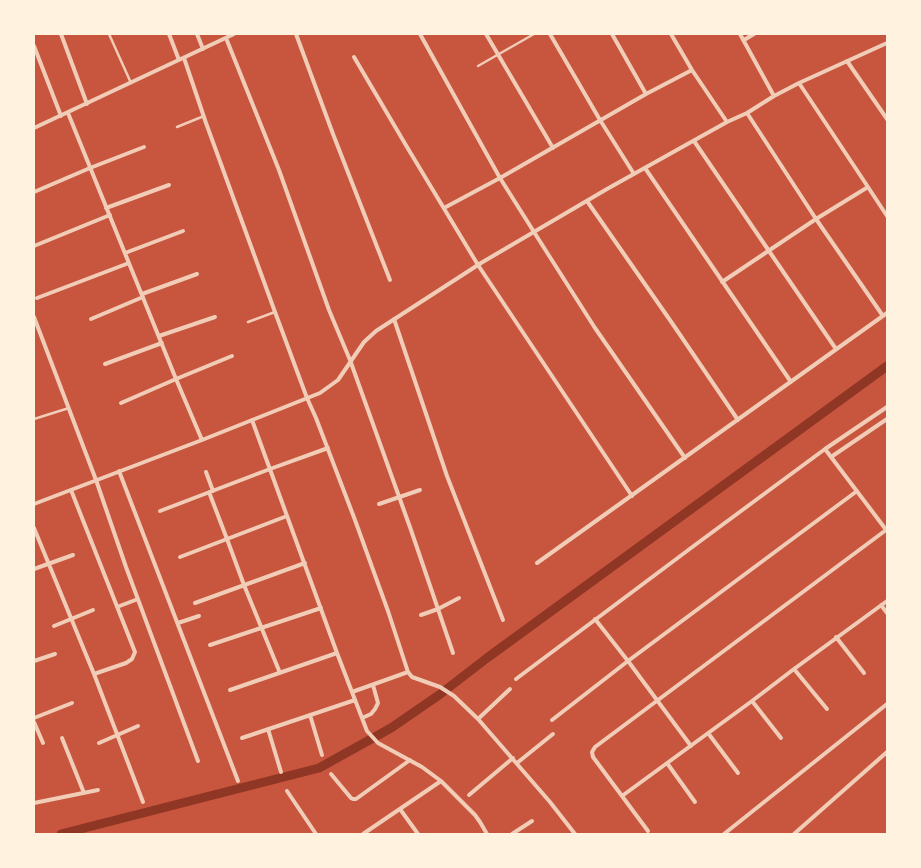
<!DOCTYPE html>
<html>
<head>
<meta charset="utf-8">
<style>
  body { margin:0 }
  #map { position:relative; width:921px; height:868px; overflow:hidden; background:#c8553d; font-family:Cabin,sans-serif }
  canvas { display:block }
  .frame { position:absolute; inset:0; border:35px solid #fff3e0; pointer-events:none }
</style>
</head>
<body>
<div id="map">
<canvas width="921" height="868"></canvas>
<div class="frame"></div>
</div>
<script>
const c = document.querySelector('canvas').getContext('2d');
c.lineJoin = 'round';
const shape = rows => new Path2D(rows.map(r => 'M' + r).join(''));
function stroke(path, color, width, dash) { c.strokeStyle = color; c.lineWidth = width; c.lineCap = dash ? 'butt' : 'round'; c.setLineDash(dash || []); c.stroke(path); }
const canal = shape([
  [61,834,319,768,391,728,439,695,487,658,887,366]
]);
const service = shape([
  [109,34,131,83],
  [478,66,534,34],
  [177,127,204,116],
  [248,322,275,312],
  [34,419,69,408]
]);
const minor = shape([
  [61,34,87,104],
  [169,34,179,60],
  [197,34,203,49],
  [296,34,333,134,390,280],
  [420,34,500,178,534,232,595,328,685,458],
  [486,34,553,148],
  [550,34,600,120,634,174],
  [612,34,646,94],
  [671,34,692,70,727,122],
  [740,34,774,96],
  [226,38,279,170,329,310,350,360,411,530,453,653],
  [744,40,754,34],
  [34,46,61,116],
  [354,57,407,147,478,265,632,496],
  [184,58,206,123,275,312,307,398,316,418,355,520,388,611,408,672,412,677,440,687,454,696,478,719,550,802,575,834],
  [847,61,887,119],
  [799,83,868,187,887,216],
  [68,113,176,379,202,440],
  [747,113,816,219,883,316],
  [34,128,234,34],
  [694,141,769,251,836,349],
  [645,168,791,382],
  [34,192,90,168,144,147],
  [587,201,672,323,738,420],
  [106,208,169,185],
  [444,208,500,178,646,94,692,70],
  [34,246,110,215],
  [125,253,183,231],
  [722,282,816,219,868,187],
  [142,294,197,274],
  [37,298,129,263],
  [34,317,96,480,126,567,198,761],
  [91,319,143,297],
  [394,319,447,476,503,620],
  [159,336,215,317],
  [105,364,162,343],
  [121,403,176,379,232,356],
  [252,420,337,653,367,731,378,743,422,767,441,781,475,815,480,822,487,834],
  [825,449,887,531],
  [831,457,887,419],
  [119,471,238,781],
  [206,472,213,491],
  [71,490,135,652,132,659,126,663,94,674],
  [209,492,227,539,244,585,280,673],
  [34,504,202,440,320,393,338,380,364,342,376,331,481,263,607,189,727,122,747,113,774,96,799,83,887,43],
  [379,504,420,490],
  [160,511,270,469,328,448],
  [34,528,94,674,143,802],
  [180,557,287,516],
  [537,563,887,313],
  [34,569,73,555],
  [195,603,305,563],
  [881,605,887,613],
  [117,607,138,599],
  [421,615,438,609,459,598],
  [595,619,628,661,691,746],
  [178,623,199,616],
  [54,626,93,610],
  [836,637,864,673],
  [210,645,321,608],
  [34,661,55,654],
  [794,669,827,709],
  [516,679,695,545,825,449,887,407],
  [230,690,337,653],
  [352,692,408,672],
  [752,701,781,738],
  [310,715,322,755],
  [34,718,72,703],
  [362,718,371,714,375,709,378,703,373,685],
  [478,719,510,689],
  [552,720,628,661,857,491],
  [34,722,43,743],
  [268,729,281,772],
  [708,733,738,773],
  [62,738,84,793],
  [242,738,355,700],
  [99,743,138,726],
  [517,763,553,734],
  [667,763,695,802],
  [331,774,351,798,353,799,356,799,410,760],
  [287,791,316,834],
  [469,795,513,758],
  [622,796,752,701,794,669,887,601],
  [34,803,98,790],
  [400,809,418,834],
  [648,831,593,757,592,752,595,747,886,530],
  [363,834,441,781],
  [512,834,532,821],
  [724,834,887,704],
  [794,834,887,752]
]);
stroke(canal, '#8f3625', 9);
stroke(service, '#f1ccb7', 2.5);
stroke(minor, '#f1ccb7', 4);
</script>
</body>
</html>
